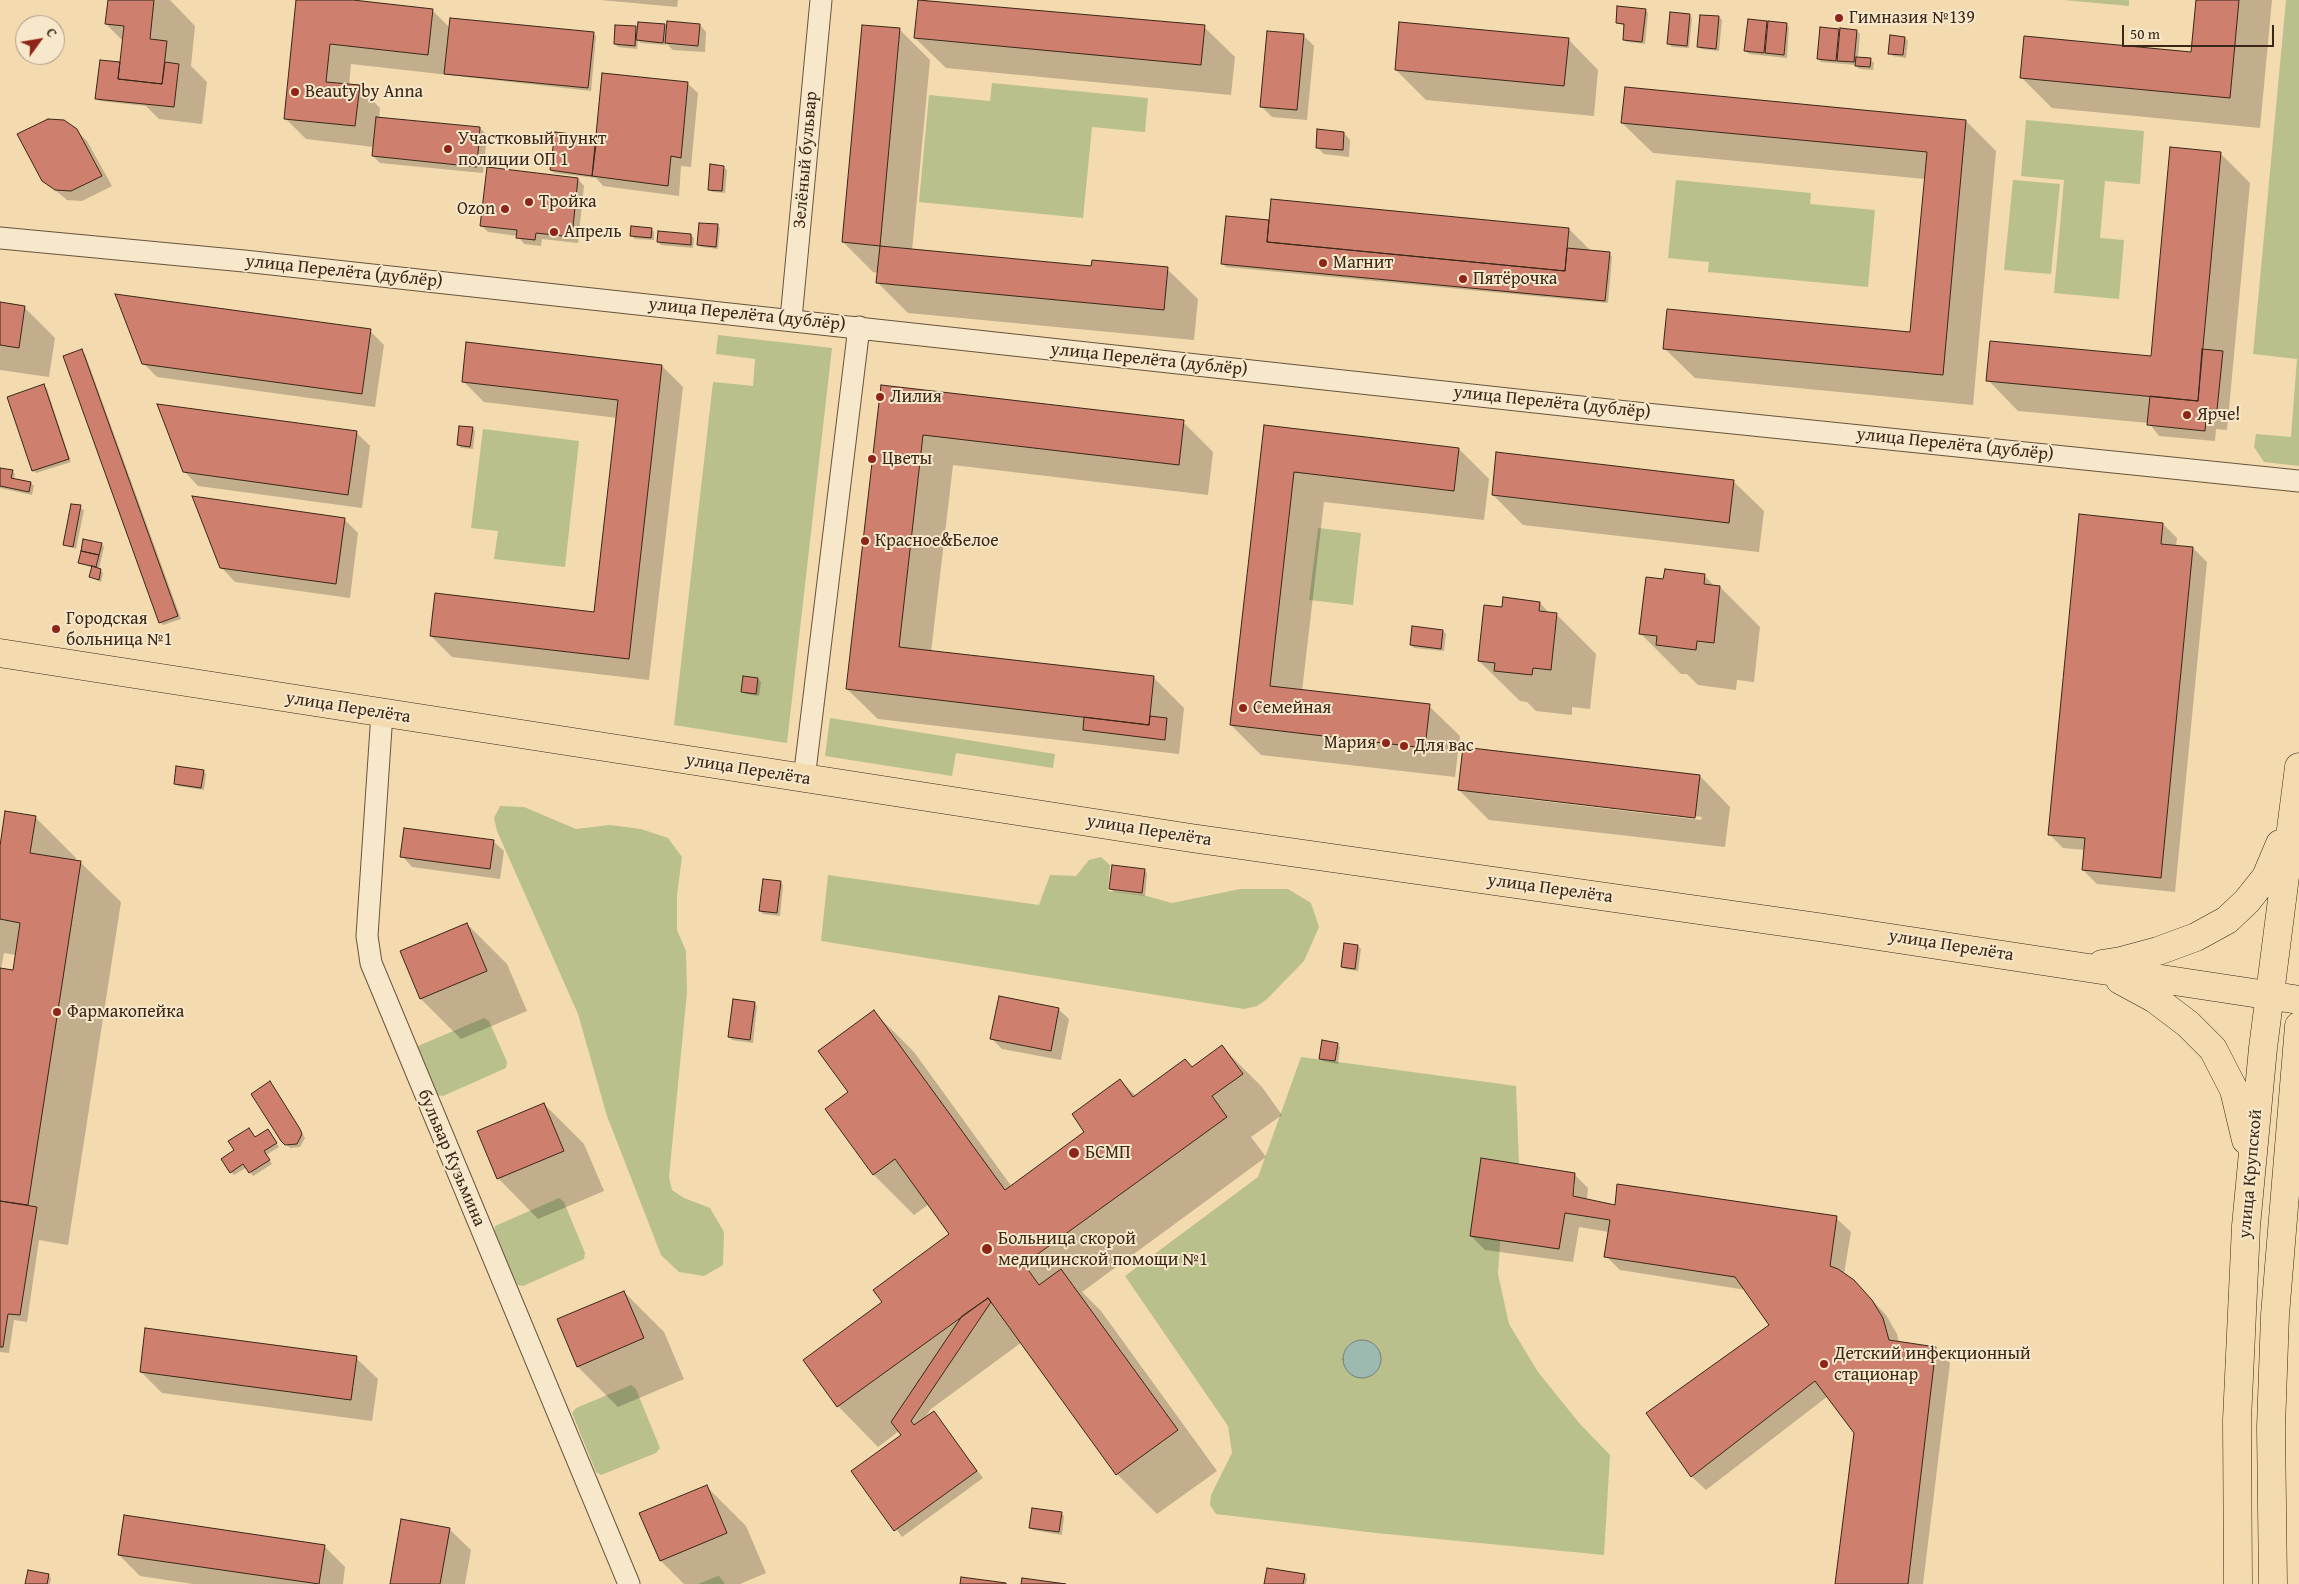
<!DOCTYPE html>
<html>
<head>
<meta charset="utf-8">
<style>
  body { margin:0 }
  #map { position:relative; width:2299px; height:1584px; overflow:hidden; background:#f3daaf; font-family:"Gentium Book Plus",serif }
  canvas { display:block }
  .north { position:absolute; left:15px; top:15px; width:50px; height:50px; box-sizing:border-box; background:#f7e7cb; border:1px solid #ab9a83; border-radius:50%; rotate:58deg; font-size:14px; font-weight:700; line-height:20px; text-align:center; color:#3a2717 }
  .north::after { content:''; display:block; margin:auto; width:18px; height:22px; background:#8f2418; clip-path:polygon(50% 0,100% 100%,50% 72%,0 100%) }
  .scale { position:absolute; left:2122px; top:25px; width:152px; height:22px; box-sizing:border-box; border:2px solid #3a2717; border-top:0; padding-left:6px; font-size:15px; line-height:18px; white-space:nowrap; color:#3a2717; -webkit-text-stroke:4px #f7e7cb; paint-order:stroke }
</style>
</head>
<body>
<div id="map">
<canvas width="2299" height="1584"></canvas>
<div class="north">С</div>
<div class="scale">50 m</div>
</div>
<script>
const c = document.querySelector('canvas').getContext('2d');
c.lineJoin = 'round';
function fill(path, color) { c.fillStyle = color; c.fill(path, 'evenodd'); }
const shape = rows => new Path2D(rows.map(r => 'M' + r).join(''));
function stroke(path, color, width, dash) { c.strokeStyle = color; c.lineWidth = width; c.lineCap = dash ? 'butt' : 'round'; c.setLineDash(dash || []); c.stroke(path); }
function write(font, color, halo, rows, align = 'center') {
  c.font = font + ' "Gentium Book Plus",serif'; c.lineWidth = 4; c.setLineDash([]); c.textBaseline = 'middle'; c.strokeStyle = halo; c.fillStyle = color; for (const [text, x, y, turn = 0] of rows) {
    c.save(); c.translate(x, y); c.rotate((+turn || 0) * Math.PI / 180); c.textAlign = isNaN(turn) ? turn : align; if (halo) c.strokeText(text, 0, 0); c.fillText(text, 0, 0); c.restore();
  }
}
const green = shape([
  [2063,0,2129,0,2129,6],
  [2286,0,2299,0,2299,466,2264,462,2254,447,2256,434,2291,437,2297,359,2253,354],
  [992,83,1148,98,1145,132,1092,127,1083,218,919,202,929,95,990,101],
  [2026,120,2144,131,2140,184,2105,181,2100,238,2124,240,2119,299,2054,293,2064,180,2021,176],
  [1676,180,1811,193,1810,204,1875,210,1868,287,1708,272,1709,262,1668,258],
  [2013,180,2060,184,2051,274,2004,270],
  [718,335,832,348,787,743,674,725,713,382,753,386,755,359,716,354],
  [483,429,579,441,565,567,494,559,498,531,471,528],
  [1318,528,1361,533,1353,605,1309,600],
  [830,718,1055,754,1053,768,956,753,952,776,825,756],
  [500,806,524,807,576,829,610,825,641,829,668,838,682,857,677,895,677,930,686,951,687,992,669,1177,672,1190,684,1198,710,1208,724,1232,723,1265,704,1276,679,1272,661,1255,607,1116,578,1014,497,831,494,818],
  [1101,857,1110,865,1108,891,1143,895,1172,903,1240,889,1288,889,1311,903,1319,927,1304,961,1267,999,1257,1006,1244,1009,821,941,828,875,1039,905,1050,875,1076,876,1089,860],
  [484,1018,489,1021,507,1062,506,1068,443,1096,437,1095,417,1049,418,1046],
  [1301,1057,1516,1086,1520,1191,1501,1229,1498,1274,1509,1324,1538,1372,1580,1424,1610,1455,1604,1555,1376,1533,1216,1514,1210,1505,1211,1495,1232,1453,1228,1426,1125,1276,1258,1177],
  [559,1198,564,1202,585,1253,584,1259,523,1286,517,1285,494,1232,495,1226],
  [631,1385,636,1389,660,1448,656,1453,601,1475,596,1472,572,1413,576,1408],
  [719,1576,725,1584,698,1584,715,1577]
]);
const water = shape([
  '1343 1359a19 19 0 1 1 38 0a19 19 0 1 1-38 0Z'
]);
const shadow = shape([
  [109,0,170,0,195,26,191,66,207,82,202,124,159,119,146,106,100,101,97,98,121,64,123,41,106,24],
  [298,0,340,0,432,10,450,28,593,33,596,36,591,91,351,64,349,86,359,87,380,108,379,119,480,128,487,135,483,173,380,163,373,156,374,147,306,139,285,118],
  [600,0,678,0,677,7],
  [919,0,1204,27,1235,57,1231,95,946,68,915,38],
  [2197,0,2272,0,2260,128,2052,108,2022,78,2192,53],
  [1645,10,1648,13,1645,44,1627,42,1624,39,1625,26,1617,23],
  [1689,15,1692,18,1689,48,1672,47,1669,44],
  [1719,17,1722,20,1719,51,1701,49,1698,46],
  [1749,20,1786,24,1789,27,1787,58,1749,54,1746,51],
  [665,25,667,28,700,25,706,32,705,52,673,50,666,43,666,45,641,43,638,40,637,49,618,47,615,44,636,28,638,30],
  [1821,28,1857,31,1860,34,1858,58,1871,60,1874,63,1873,70,1859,69,1856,65,1821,62,1818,58],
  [900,30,930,60,912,251,1092,267,1167,269,1198,299,1194,340,908,313,878,283,879,273,873,272,843,242],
  [1303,35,1314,46,1307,120,1272,117,1261,106],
  [1905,38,1908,41,1906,58,1893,56,1890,53],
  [1568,39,1598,70,1594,116,1426,100,1396,70],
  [687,83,698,93,691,167,681,166,679,196,603,186,596,178,554,173,551,170,597,139],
  [1966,121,1996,151,1973,405,1695,378,1664,348,1911,333,1925,179,1653,153,1622,123],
  [76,130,87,141,112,186,82,201,67,200,43,180],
  [1344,133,1350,140,1349,157,1324,154,1317,147],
  [2220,153,2250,183,2227,430,2216,429,2215,441,2159,436,2149,423,2018,411,1988,380,2152,358],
  [724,167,727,170,725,193,712,192,709,189],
  [578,179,584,186,578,243,542,239,541,246,524,244,518,236,488,232,481,225],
  [1268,221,1569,229,1592,252,1609,253,1612,257,1608,303,1226,267,1223,264],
  [717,225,720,228,718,249,701,247,698,244],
  [651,229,654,232,654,240,635,239,632,236],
  [691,235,694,238,693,248,661,245,658,242],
  [0,304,24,307,55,338,49,377,0,370],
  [370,331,384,345,375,407,157,377,143,363],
  [467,343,662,366,683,387,649,680,452,657,431,636,595,613,618,418,484,402,463,381],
  [82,351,85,354,181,619,163,625,160,622],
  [44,386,47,389,71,462,36,473,33,470],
  [882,387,1183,422,1213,452,1208,495,953,465,931,652,1154,678,1184,708,1179,754,878,719,847,689],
  [1265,427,1459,449,1489,479,1484,520,1324,502,1302,691,1429,706,1460,736,1455,777,1261,755,1231,725],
  [472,428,475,431,473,449,461,448,458,445],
  [356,432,370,446,362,508,198,486,184,471],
  [0,469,12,471,15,474,14,480,31,483,34,486,32,495,0,488],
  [1733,481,1764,511,1759,552,1523,525,1493,495],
  [72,505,84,510,76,549,65,544],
  [344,519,358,533,350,598,235,582,221,567],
  [2163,524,2177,538,2176,547,2193,548,2207,562,2175,892,2097,884,2083,870,2085,850,2063,848,2049,834],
  [101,544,104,547,99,569,103,573,101,582,91,577,93,568,79,563],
  [1704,575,1715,587,1720,587,1760,627,1754,682,1737,680,1736,690,1698,685,1687,674,1681,674,1640,633,1665,581],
  [1540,603,1550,614,1556,614,1596,654,1590,709,1572,707,1572,715,1536,711,1527,702,1520,701,1479,661,1503,608],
  [1443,631,1446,634,1444,651,1414,648,1411,645],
  [758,679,761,682,759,696,746,694,742,691],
  [203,771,206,774,204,790,178,786,175,783],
  [1700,776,1730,807,1725,847,1489,820,1459,790],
  [1491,793,1702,817,1701,820,1491,795],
  [35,817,76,858,75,861,80,862,121,902,68,1245,39,1240,27,1322,14,1320,9,1353,0,1352,0,849],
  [4,953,16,955,14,971,1,969],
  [493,841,504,851,500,879,412,867,402,856],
  [1144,870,1147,873,1145,896,1114,892,1111,889],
  [780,882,783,885,780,916,763,914,760,911],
  [467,924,507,964,527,1011,461,1039,421,999,401,952],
  [1345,944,1358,946,1361,949,1358,971,1345,969,1342,966],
  [754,1003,757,1006,753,1043,732,1040,729,1037],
  [1058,1009,1069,1019,1061,1060,1002,1049,992,1039],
  [874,1012,914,1052,1012,1187,1086,1133,1120,1080,1136,1096,1193,1068,1222,1047,1262,1087,1282,1115,1251,1137,1266,1157,1082,1292,1101,1311,1217,1471,1157,1514,1117,1474,1022,1342,931,1409,923,1420,934,1413,983,1478,902,1537,853,1471,902,1435,899,1431,878,1447,838,1406,804,1360,884,1302,951,1235,929,1204,914,1215,874,1175,827,1109,849,1093],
  [1337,1044,1340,1047,1338,1064,1323,1061,1320,1058],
  [270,1083,305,1138,300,1147,290,1148,286,1144],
  [544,1104,584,1144,604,1191,538,1219,498,1178],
  [268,1130,279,1147,266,1155,272,1164,253,1176,247,1167,234,1175,231,1172,256,1138],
  [1574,1174,1588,1188,1587,1200,1616,1207,1836,1218,1851,1232,1844,1274,1854,1281,1886,1315,1897,1334,1899,1343,1935,1348,1950,1363,1923,1584,1836,1584,1855,1432,1828,1396,1706,1490,1691,1476,1771,1326,1746,1290,1620,1270,1606,1256,1609,1232,1579,1227,1573,1262,1485,1250,1471,1236],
  [1572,1184,1575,1184,1573,1202],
  [624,1292,664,1332,684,1379,618,1407,578,1367],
  [356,1358,378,1379,372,1421,162,1393,141,1372],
  [706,1486,746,1526,766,1573,740,1584,684,1584,661,1561],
  [1061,1513,1064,1516,1062,1535,1033,1530,1030,1527],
  [449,1529,471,1550,465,1584,391,1584],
  [324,1546,345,1567,343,1584,193,1584,140,1576,119,1555],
  [48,1575,51,1578,50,1584,27,1584],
  [1304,1575,1307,1578,1306,1584,1266,1584]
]);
const building = shape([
  [108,0,154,0,150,39,167,41,162,84,118,79,124,26,105,24,108,0],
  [296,0,353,0,433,9,428,55,330,44,326,82,360,85,355,126,284,119,296,0],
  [918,0,1205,25,1201,65,914,38,918,0],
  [2196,0,2239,0,2230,98,2020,78,2024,36,2191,52,2196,0],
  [1617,6,1646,9,1642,42,1623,40,1624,24,1616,23,1617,6],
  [1670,12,1690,14,1687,46,1667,44,1670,12],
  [1700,15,1719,16,1716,49,1697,47,1700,15],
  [450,18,594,32,588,88,444,74,450,18],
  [1748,19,1767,21,1764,53,1744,51,1748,19],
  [667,21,700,24,698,46,665,43,667,21],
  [1768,21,1787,23,1784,55,1765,53,1768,21],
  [638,22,665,24,663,43,636,40,638,22],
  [1399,22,1569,38,1564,86,1395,70,1399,22],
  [615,25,636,26,635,46,614,44,615,25],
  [862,25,900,28,880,246,842,242,862,25],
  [1820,27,1839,29,1836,61,1817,59,1820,27],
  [1840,28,1857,30,1854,62,1837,61,1840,28],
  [1267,31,1304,34,1297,110,1260,107,1267,31],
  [1890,35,1905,37,1903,55,1888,54,1890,35],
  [1856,57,1871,58,1870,67,1855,66,1856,57],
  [100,60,120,62,118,79,162,84,165,62,179,64,174,107,95,99,100,60],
  [602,73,688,82,681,158,671,156,668,186,592,176,602,73],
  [1625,87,1966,120,1943,375,1663,349,1667,309,1910,332,1927,152,1621,123,1625,87],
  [376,117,480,127,477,167,372,156,376,117],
  [48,119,64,120,77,129,102,176,71,191,55,190,42,181,17,134,48,119],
  [1317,129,1344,132,1343,150,1316,148,1317,129],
  [555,132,597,137,592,176,550,170,555,132],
  [2170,147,2221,152,2198,401,1986,381,1990,341,2151,356,2170,147],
  [710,164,724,166,722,191,708,190,710,164],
  [487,167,578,178,572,237,536,233,535,240,516,238,517,230,480,226,487,167],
  [1271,199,1569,228,1565,271,1267,242,1271,199],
  [1226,216,1269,220,1267,242,1565,271,1567,248,1610,252,1605,301,1221,264,1226,216],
  [699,223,718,224,716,247,697,245,699,223],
  [631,226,652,228,651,238,630,236,631,226],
  [658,231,691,234,691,245,657,242,658,231],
  [880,246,1091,266,1092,260,1168,267,1164,310,876,283,880,246],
  [115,294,371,329,362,394,142,364,115,294],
  [0,302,25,306,19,348,0,345,0,302],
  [466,342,662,365,629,659,430,636,435,593,594,612,618,400,462,382,466,342],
  [82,349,178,616,159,623,63,356,82,349],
  [2202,349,2223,351,2217,410,2207,409,2205,431,2147,425,2150,396,2198,401,2202,349],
  [44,384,69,459,32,471,7,397,44,384],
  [881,385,1184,420,1179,465,923,435,899,647,1154,676,1149,725,846,689,881,385],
  [157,404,357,431,348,495,183,472,157,404],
  [1264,425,1459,448,1454,491,1294,472,1270,686,1430,704,1425,748,1230,725,1264,425],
  [459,426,473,427,470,447,457,445,459,426],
  [1496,452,1734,480,1729,523,1492,495,1496,452],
  [0,468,13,470,11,478,31,482,29,492,0,486,0,468],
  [192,496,345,518,336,584,220,568,192,496],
  [71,504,81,505,73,547,63,545,71,504],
  [2079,514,2163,523,2161,544,2193,547,2161,878,2082,870,2085,838,2048,835,2079,514],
  [83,539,102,543,99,555,81,551,83,539],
  [81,551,99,555,96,567,78,563,81,551],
  [92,566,101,569,99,580,89,577,92,566],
  [1665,569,1705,574,1704,584,1720,586,1714,643,1697,641,1696,650,1656,645,1657,636,1639,634,1646,577,1663,579,1665,569],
  [1503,597,1540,602,1539,611,1557,613,1551,670,1533,668,1532,675,1494,671,1495,663,1478,661,1484,605,1502,607,1503,597],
  [1412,626,1443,630,1441,649,1410,645,1412,626],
  [743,676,758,678,756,694,741,692,743,676],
  [1150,716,1167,718,1165,740,1083,730,1084,717,1149,725,1150,716],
  [1463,747,1700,775,1695,818,1458,790,1463,747],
  [176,766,204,770,201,788,174,784,176,766],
  [5,811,36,816,30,853,81,861,28,1205,0,1201,0,968,13,970,20,923,0,919,0,846,5,811],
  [404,828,494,840,490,869,400,857,404,828],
  [1112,865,1145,869,1142,893,1109,889,1112,865],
  [763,879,781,881,777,913,759,911,763,879],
  [467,923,487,971,420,999,400,951,467,923],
  [1344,943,1358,945,1355,969,1341,967,1344,943],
  [999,996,1059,1008,1051,1051,990,1039,999,996],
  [733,999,755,1002,750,1040,728,1037,733,999],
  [874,1010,1005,1190,1084,1132,1072,1114,1120,1079,1133,1097,1185,1059,1192,1067,1222,1045,1243,1074,1212,1096,1227,1117,1024,1264,1039,1285,1061,1269,1178,1430,1116,1475,988,1298,837,1407,803,1360,882,1302,873,1290,949,1234,895,1159,873,1175,825,1109,848,1092,818,1051,874,1010],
  [1322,1040,1338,1043,1335,1061,1319,1059,1322,1040],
  [270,1081,300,1129,302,1134,297,1144,285,1145,281,1141,251,1094,270,1081],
  [544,1103,564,1151,497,1179,477,1131,544,1103],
  [249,1128,255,1137,268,1129,277,1143,264,1151,270,1160,249,1173,243,1164,230,1173,221,1159,234,1150,228,1141,249,1128],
  [1481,1158,1575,1173,1573,1196,1615,1205,1617,1184,1837,1216,1830,1266,1838,1269,1854,1280,1872,1300,1883,1318,1889,1340,1936,1347,1908,1584,1835,1584,1854,1433,1815,1381,1691,1477,1646,1413,1769,1325,1735,1277,1604,1257,1610,1220,1565,1213,1559,1249,1470,1236,1481,1158],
  [0,1201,37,1207,20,1315,8,1314,3,1347,0,1347,0,1201],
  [624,1291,644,1338,577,1367,557,1319,624,1291],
  [988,1298,991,1302,911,1421,914,1425,934,1411,977,1471,894,1531,851,1471,901,1435,891,1422,962,1316,988,1298],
  [145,1328,357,1356,351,1400,140,1372,145,1328],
  [707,1485,727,1533,660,1561,639,1513,707,1485],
  [1032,1508,1062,1512,1059,1532,1029,1528,1032,1508],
  [124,1515,325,1545,319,1584,118,1555,124,1515],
  [401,1519,450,1528,440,1584,390,1584,401,1519],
  [1267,1568,1305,1574,1303,1584,1264,1584,1267,1568],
  [28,1570,49,1574,47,1584,25,1584,28,1570],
  [961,1577,1006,1583,1006,1584,960,1584,961,1577],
  [1022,1578,1066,1584,1021,1584,1022,1578]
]);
const minor = shape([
  [0,238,244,261,1636,413,2299,481],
  [791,319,821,0],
  [382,713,367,936,371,963,629,1584],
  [804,779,859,327]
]);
const major = shape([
  [0,653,1191,838,1825,928,2299,1000],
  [2102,964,2121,961,2158,951,2196,937,2227,920,2247,901,2266,877,2280,844],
  [2120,980,2155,999,2188,1024,2213,1049,2234,1090,2246,1140],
  [2238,1584,2237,1420,2246,1226,2263,1048,2299,767],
  [2273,1584,2271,1427,2275,1315,2299,1026]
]);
const markers = [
  [1839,18,5,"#8f2418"],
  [295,92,5,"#8f2418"],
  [448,149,5,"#8f2418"],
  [529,202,5,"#8f2418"],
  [505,209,5,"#8f2418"],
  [554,232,5,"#8f2418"],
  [1323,263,5,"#8f2418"],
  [1463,279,5,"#8f2418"],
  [880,397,5,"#8f2418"],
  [2187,415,5,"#8f2418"],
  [872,459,5,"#8f2418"],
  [865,541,5,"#8f2418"],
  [56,629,5,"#8f2418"],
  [1243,708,5,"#8f2418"],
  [1386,743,5,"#8f2418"],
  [1404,746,5,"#8f2418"],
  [57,1012,5,"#8f2418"],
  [1074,1153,6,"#8f2418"],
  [987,1249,6,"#8f2418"],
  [1824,1364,5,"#8f2418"]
];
const poiNames = [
  ["Гимназия №139",1849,18],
  ["Beauty by Anna",305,92],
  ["Участковый пункт",458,139],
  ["полиции ОП 1",458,160],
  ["Тройка",539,202],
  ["Ozon",495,209,"right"],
  ["Апрель",564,232],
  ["Магнит",1333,263],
  ["Пятёрочка",1473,279],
  ["Лилия",890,397],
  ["Ярче!",2197,415],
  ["Цветы",882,459],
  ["Красное&Белое",875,541],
  ["Городская",66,619],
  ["больница №1",66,640],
  ["Семейная",1253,708],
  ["Мария",1376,743,"right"],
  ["Для вас",1414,746],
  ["Фармакопейка",67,1012],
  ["БСМП",1085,1153],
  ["Больница скорой",998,1239],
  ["медицинской помощи №1",998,1260],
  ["Детский инфекционный",1834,1354],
  ["стационар",1834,1375]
];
const streetNames = [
  ["Зелёный бульвар",806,160,-85],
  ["улица Перелёта (дублёр)",344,272,6],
  ["улица Перелёта (дублёр)",747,315,6],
  ["улица Перелёта (дублёр)",1149,360,6],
  ["улица Перелёта (дублёр)",1552,403,6],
  ["улица Перелёта (дублёр)",1955,445,6],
  ["улица Перелёта",348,708,9],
  ["улица Перелёта",748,770,9],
  ["улица Перелёта",1149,831,9],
  ["улица Перелёта",1550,889,8],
  ["улица Перелёта",1951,946,9],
  ["бульвар Кузьмина",451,1158,67],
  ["улица Крупской",2251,1174,-85]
];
fill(green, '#b9c08c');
fill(water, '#9dbab1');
stroke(water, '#757f73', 1);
fill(shadow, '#0003');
fill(building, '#ce7f6e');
stroke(building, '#3a2717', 1);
stroke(minor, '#68543d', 23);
stroke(major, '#3a2717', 29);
stroke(minor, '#f7e7cb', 21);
stroke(major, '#f3daaf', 28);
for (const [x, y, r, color] of markers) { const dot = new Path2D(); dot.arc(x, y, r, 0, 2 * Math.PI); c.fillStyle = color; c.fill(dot); stroke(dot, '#f7e7cb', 2); }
write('18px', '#3a2717', '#f7e7cb', poiNames, 'left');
write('18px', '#3a2717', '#f7e7cb', streetNames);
</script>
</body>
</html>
